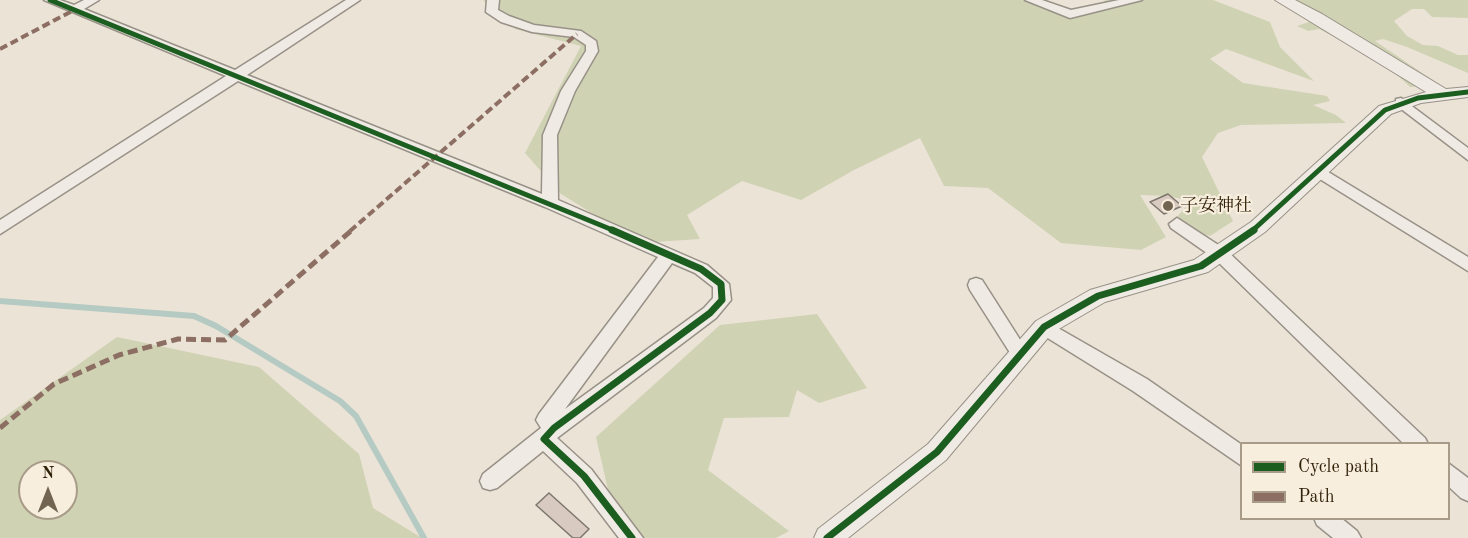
<!DOCTYPE html>
<html>
<head>
<meta charset="utf-8">
<style>
  body { margin:0 }
  #map { position:relative; width:1468px; height:538px; overflow:hidden; background:#ebe3d6; font-family:"Old Standard TT",serif }
  canvas { display:block }
  .legend { position:absolute; left:1240px; top:442px; width:210px; height:78px; box-sizing:border-box; background:#f8eede; border:2px solid #a89c88; margin:0; padding:8px 10px; list-style:none; font-size:18px; color:#302008 }
  .legend li { display:flex; align-items:center; gap:12px; height:30px }
  .legend b { width:30px; border:2px solid #a89c88 }
  .north { position:absolute; left:18px; top:460px; width:60px; height:60px; box-sizing:border-box; background:#f8eede; border:2px solid #a89c88; border-radius:50%; rotate:0deg; font-size:16px; font-weight:700; line-height:24px; text-align:center; color:#302008 }
  .north::after { content:''; display:block; margin:auto; width:21px; height:27px; background:#716450; clip-path:polygon(50% 0,100% 100%,50% 72%,0 100%) }
</style>
</head>
<body>
<div id="map">
<canvas width="1468" height="538"></canvas>
<ul class="legend">
<li><b style="height:8px;background:#1b5e20"></b>Cycle path</li>
<li><b style="height:8px;background:#8d6e63"></b>Path</li>
</ul>
<div class="north">N</div>
</div>
<script>
const c = document.querySelector('canvas').getContext('2d');
c.lineJoin = 'round';
function fill(path, color) { c.fillStyle = color; c.fill(path, 'evenodd'); }
const shape = rows => new Path2D(rows.map(r => 'M' + r).join(''));
function stroke(path, color, width, dash) { c.strokeStyle = color; c.lineWidth = width; c.lineCap = dash ? 'butt' : 'round'; c.setLineDash(dash || []); c.stroke(path); }
function write(font, color, halo, rows, align = 'center') {
  c.font = font + ' "Old Standard TT","Noto Serif JP",serif'; c.lineWidth = 4.5; c.setLineDash([]); c.textBaseline = 'middle'; c.strokeStyle = halo; c.fillStyle = color; for (const [text, x, y, turn = 0] of rows) {
    c.save(); c.translate(x, y); c.rotate((+turn || 0) * Math.PI / 180); c.textAlign = isNaN(turn) ? turn : align; if (halo) c.strokeText(text, 0, 0); c.fillText(text, 0, 0); c.restore();
  }
}
const green = shape([
  [483,0,1021,0,1085,13,1106,0,1213,0,1270,22,1280,47,1314,81,1226,49,1210,59,1243,83,1327,96,1330,101,1313,105,1336,115,1346,123,1241,125,1218,133,1202,157,1233,221,1210,236,1169,226,1191,201,1168,196,1140,195,1166,237,1141,250,1061,243,988,188,944,186,920,138,854,170,801,200,742,181,687,215,700,239,640,243,561,194,525,153,581,46,515,29],
  [1274,0,1468,0,1468,18,1432,17,1424,9,1412,9,1394,21,1407,36,1423,45,1438,46,1458,55,1468,55,1468,73,1407,47,1383,39,1375,41,1440,85,1410,87,1382,61,1319,29,1308,31,1297,26,1312,21,1308,14],
  [817,314,867,388,819,403,797,390,789,417,724,418,708,470,789,531,776,538,619,538,596,437,720,325],
  [117,337,259,367,359,454,373,508,422,538,0,538,0,420],
  [30,472,66,472,66,508,30,508]
]);
const stream = shape([
  [0,301,194,316,216,326,340,401,356,416,424,538]
]);
const building = shape([
  [1168,194,1182,206,1164,214,1150,202,1168,194],
  [549,493,589,529,580,538,573,538,536,505,549,493]
]);
const minor = shape([
  [44,0,60,0,74,5,84,0,99,0,84,9,235,70,346,0,360,0,247,75,542,194,543,135,561,91,586,51,586,45,574,37,532,32,501,22,486,12,487,0,499,0,498,10,509,16,534,25,581,31,596,41,598,51,575,91,557,135,558,200,707,265,729,284,731,300,716,318,557,438,591,469,643,538,619,538,577,483,543,451,497,488,490,490,483,488,480,481,483,474,541,428,536,420,539,414,658,257,545,207,238,81,0,234,0,220,226,76,44,0],
  [672,263,695,273,713,287,713,298,704,308,565,409,672,263],
  [1025,0,1042,0,1071,10,1119,0,1142,0,1070,18,1025,0],
  [1401,98,1468,148,1468,160,1396,105,1396,99,1401,98],
  [1320,167,1468,257,1468,271,1315,176,1313,172,1315,168,1320,167],
  [1177,218,1226,250,1425,438,1428,444,1404,444,1214,258,1171,228,1169,224,1177,218],
  [976,278,982,280,1026,349,1029,354,1026,359,1020,361,1014,359,970,290,968,285,970,280,976,278],
  [1044,320,1147,379,1242,445,1242,466,1133,391,1038,332,1035,327,1038,322,1044,320],
  [1448,463,1468,478,1468,501,1461,498,1448,486,1448,463],
  [1314,518,1341,518,1357,531,1361,538,1333,538,1317,525,1314,518]
]);
const tertiary = shape([
  [1275,0,1295,0,1322,14,1446,89,1468,87,1468,97,1421,103,1391,114,1265,232,1208,272,1105,302,1052,333,946,460,848,538,814,538,818,529,928,444,1036,321,1090,290,1194,260,1251,222,1379,106,1426,92,1275,0]
]);
const quietFar1 = shape([
  [0,49,74,10],
  [350,231,577,34]
]);
const quiet = shape([
  [0,428,54,384,119,355,178,339,225,340,352,230]
]);
const cyclewayFar1 = shape([
  [50,0,615,231],
  [1252,231,1385,110,1418,98,1468,92]
]);
const cycleway = shape([
  [612,230,701,269,721,284,722,300,710,313,554,428,544,439,584,476,632,538],
  [827,538,937,452,1044,327,1098,296,1201,266,1254,230]
]);
const markers = [
  [1168,206,6,"#716450"]
];
const poiNames = [
  ["子安神社",1180,206]
];
fill(green, '#d0d2b4');
stroke(stream, '#b4cac3', 6);
fill(building, '#d9cac1');
stroke(building, '#7d766c', 1.5);
stroke(minor, '#989187', 3);
stroke(tertiary, '#989187', 2);
fill(minor, '#efebe4');
fill(tertiary, '#efebe4');
stroke(quietFar1, '#8d6e63', 4, [8, 4]);
stroke(quiet, '#8d6e63', 5, [10, 5]);
stroke(cyclewayFar1, '#1b5e20', 5);
stroke(cycleway, '#1b5e20', 7);
for (const [x, y, r, color] of markers) { const dot = new Path2D(); dot.arc(x, y, r, 0, 2 * Math.PI); c.fillStyle = color; c.fill(dot); stroke(dot, '#f8eede', 2); }
write('18px', '#302008', '#f8eede', poiNames, 'left');
</script>
</body>
</html>
